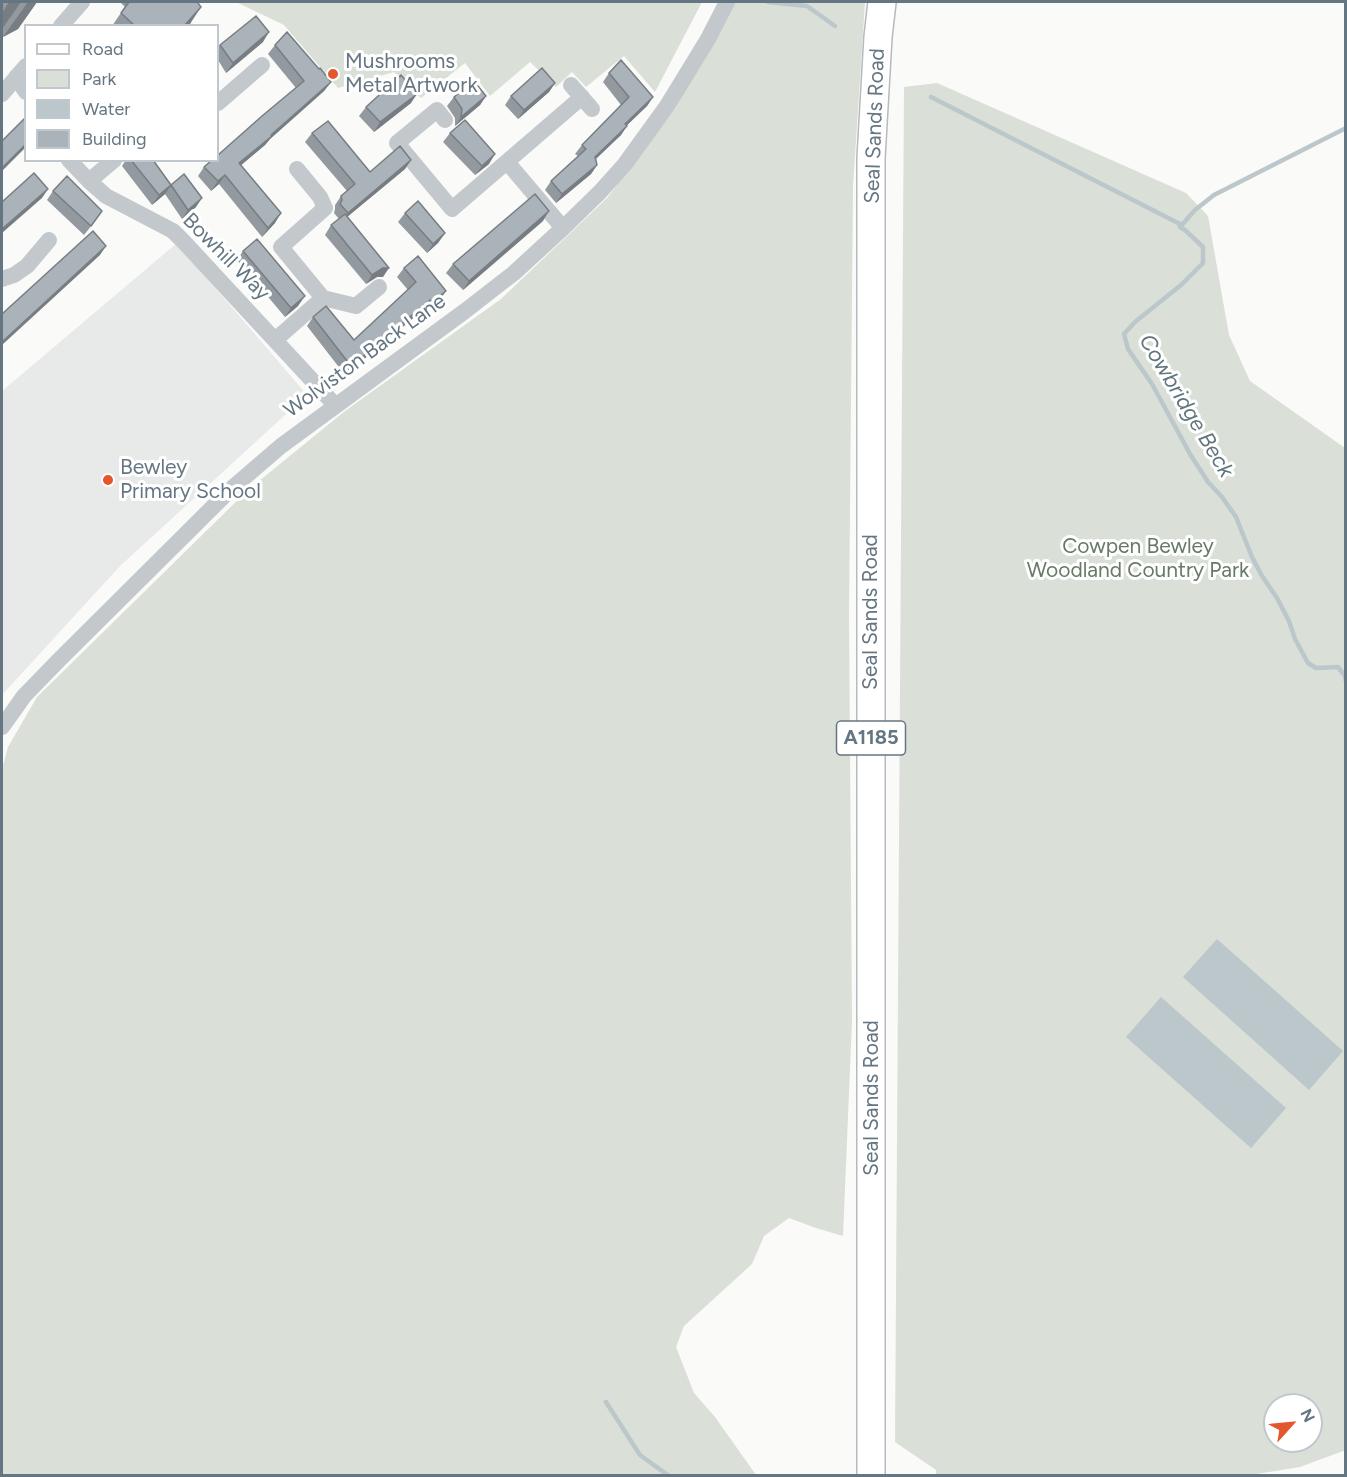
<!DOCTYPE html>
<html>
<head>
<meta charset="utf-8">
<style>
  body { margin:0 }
  #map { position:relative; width:1347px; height:1477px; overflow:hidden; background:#fafaf8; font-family:Figtree,sans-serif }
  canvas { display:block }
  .frame { position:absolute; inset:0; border:3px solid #657683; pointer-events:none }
  .legend { position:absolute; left:24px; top:24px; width:195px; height:138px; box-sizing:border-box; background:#fff; border:2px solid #c1c8cd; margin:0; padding:8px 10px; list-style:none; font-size:18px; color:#657683 }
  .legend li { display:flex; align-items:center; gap:12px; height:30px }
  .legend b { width:30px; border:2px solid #c1c8cd }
  .north { position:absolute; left:1263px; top:1393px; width:60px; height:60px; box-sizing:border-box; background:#fff; border:2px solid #c1c8cd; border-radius:50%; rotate:63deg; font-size:16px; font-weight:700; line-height:24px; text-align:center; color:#657683 }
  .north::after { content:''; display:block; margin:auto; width:21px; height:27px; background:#e4572e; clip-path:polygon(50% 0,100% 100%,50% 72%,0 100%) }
</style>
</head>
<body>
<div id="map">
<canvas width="1347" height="1477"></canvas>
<div class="frame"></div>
<ul class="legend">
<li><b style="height:8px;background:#fff"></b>Road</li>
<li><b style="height:16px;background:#dadfd7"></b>Park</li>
<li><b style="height:16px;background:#bbc7cb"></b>Water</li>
<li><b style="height:16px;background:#aab3b9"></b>Building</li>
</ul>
<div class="north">N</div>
</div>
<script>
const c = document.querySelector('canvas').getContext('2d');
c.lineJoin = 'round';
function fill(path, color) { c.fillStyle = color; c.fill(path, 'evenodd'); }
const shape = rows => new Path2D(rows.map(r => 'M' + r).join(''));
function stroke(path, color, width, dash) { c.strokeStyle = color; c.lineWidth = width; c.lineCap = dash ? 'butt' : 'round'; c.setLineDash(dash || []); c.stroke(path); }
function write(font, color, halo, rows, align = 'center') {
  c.font = font + ' Figtree,sans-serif'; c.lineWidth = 6; c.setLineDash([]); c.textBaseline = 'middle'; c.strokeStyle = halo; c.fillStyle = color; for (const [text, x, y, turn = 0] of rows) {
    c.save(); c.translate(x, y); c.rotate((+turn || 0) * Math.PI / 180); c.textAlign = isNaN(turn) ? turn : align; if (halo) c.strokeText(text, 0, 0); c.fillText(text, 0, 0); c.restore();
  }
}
const built = shape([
  [177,243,307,395,120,566,2,695,2,391]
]);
const green = shape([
  [236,2,702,2,655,92,624,56,586,87,572,72,556,87,530,62,490,96,465,63,421,98,394,72,338,88,284,25],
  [735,2,865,2,853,186,849,615,852,1021,843,1236,816,1228,789,1218,764,1236,752,1264,684,1326,676,1347,694,1393,715,1417,756,1475,2,1476,2,769,8,747,37,697,248,490,345,411,501,299,607,198,674,110],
  [937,83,1186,193,1208,216,1229,335,1250,381,1345,448,1346,1450,1300,1467,1250,1475,936,1476,936,1470,895,1442,904,87],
  [1275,1405,1311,1405,1311,1441,1275,1441]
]);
const water = shape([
  [1217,939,1343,1051,1309,1090,1183,977],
  [1161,997,1286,1108,1251,1148,1126,1037]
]);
const stream = shape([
  [768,2,807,6,835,26],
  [931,97,1180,224,1180,226],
  [1346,128,1214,195,1195,210,1180,227,1185,230,1203,247,1203,263,1181,285,1135,322,1124,334,1128,349,1152,384,1190,454,1208,482,1222,497,1236,517,1252,557,1262,576,1277,598,1289,621,1295,639,1308,663,1316,668,1338,667,1345,676,1346,682],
  [606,1402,640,1455,669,1476]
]);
const street = shape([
  [61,26,82,2],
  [16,77,26,92],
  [571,85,592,109],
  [2,94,26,66],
  [218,103,262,65],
  [445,120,437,110,397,143,452,209,582,97],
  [69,160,89,181,106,196,173,231,184,242,335,405],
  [507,162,563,228],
  [297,169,320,197,325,208,281,247,323,298,356,306,379,287],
  [89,181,114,160],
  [2,279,14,275,27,266,49,240],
  [275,340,323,298],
  [2,727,24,696,59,660,231,489,281,446,465,311,514,273,563,228,600,192,625,164,667,106,708,39,727,2]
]);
const primary = shape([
  [871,1476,871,158,878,37,882,2]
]);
const wall = shape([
  [2,2,37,2,18,29,3,37,2,34],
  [120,2,199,2,190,24,188,26,112,26,125,7],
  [263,42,226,73,218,60,218,48,220,45],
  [275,45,331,82,324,91,270,139,265,145,241,165,275,223,262,237,219,184,211,191,198,176,204,167,296,88,268,54],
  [609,73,653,97,647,106,627,125,621,135,596,159,597,165,591,174,556,203,545,190,551,181,578,156,575,154,582,145,621,105,603,82],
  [555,83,549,92,518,119,505,105,511,96],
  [486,96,480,105,455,126,455,118,447,106,454,97],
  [411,103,374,132,359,116,366,107],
  [312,133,370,172,411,160,405,169,347,217,383,277,377,277,366,284,325,235,331,225,339,219,334,213,335,209,335,205,341,196,347,191,305,142],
  [450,133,489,164,475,175,443,142],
  [126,160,153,160,171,185,196,207,182,219,165,194,152,205,122,166],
  [53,191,96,220,84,235,47,200],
  [405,213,445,233,438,243,427,253,398,222],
  [543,221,463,290,446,273,453,264],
  [243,251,298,306,285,317,237,260],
  [404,268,440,300,426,311,424,309,345,375,307,326,313,317,354,340,408,290,397,277]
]);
const shadedWall = shape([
  [9,2,21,2,2,29,2,13],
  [28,2,37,2,18,29,3,37],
  [201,7,190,24,188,26,184,26],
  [269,32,263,42,226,73,233,63],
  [331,82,324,91,270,139,265,145,233,172,239,163],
  [555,83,549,92,518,119,524,110],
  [417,94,411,103,374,132,380,122],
  [486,96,480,105,455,126,461,117],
  [653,97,647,106,619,133,625,124],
  [627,126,621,135,588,166,595,157],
  [26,144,26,147,2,171,2,168],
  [495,154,489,164,475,175,482,166],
  [411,160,405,169,341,222,348,213],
  [597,165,591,174,556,203,562,194],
  [225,175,219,184,211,191,218,181],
  [171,185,165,194,152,205,159,195],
  [48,189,42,198,2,233,2,229],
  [202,198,196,207,182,219,188,210],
  [549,211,543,221,463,290,469,281],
  [281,213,275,223,262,237,268,228],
  [445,233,438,243,427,253,433,244],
  [106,246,100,255,2,345,2,342],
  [383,268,389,268,383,277,377,277,366,284,372,275],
  [446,291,440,300,426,311,432,302],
  [305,296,298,306,285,317,291,308],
  [430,300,424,309,345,375,351,366]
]);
const building = shape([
  [129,2,199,2,198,3,201,7,184,26,135,26,121,13,129,2],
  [256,16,269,32,233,63,220,45,256,16],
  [287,32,319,69,320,68,331,82,271,135,272,136,239,163,281,213,268,228,225,175,218,181,204,167,212,160,218,160,218,155,262,116,304,81,275,45,287,32],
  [621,60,653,97,625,124,627,126,595,157,597,165,562,194,551,181,586,149,582,145,629,97,609,73,621,60],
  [542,68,555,83,524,110,511,96,542,68],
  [401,75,417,94,380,122,366,107,401,75],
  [474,81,486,96,461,117,462,109,454,97,474,81],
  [25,118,26,119,26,144,2,168,2,141,25,118],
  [465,120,495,154,482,166,450,133,465,120],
  [328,121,370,172,400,146,411,160,348,213,340,204,342,200,341,196,355,184,312,133,328,121],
  [131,160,153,160,171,185,159,195,131,160],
  [34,173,48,189,2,229,2,202,34,173],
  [184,174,202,198,188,210,171,185,184,174],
  [67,176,102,211,91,226,53,191,67,176],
  [535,194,549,211,469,281,453,264,535,194],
  [418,201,445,233,433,244,405,213,418,201],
  [345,214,389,268,383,268,372,275,331,225,345,214],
  [93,231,106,246,2,342,2,314,93,231],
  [257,239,305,296,291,308,243,251,257,239],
  [418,256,446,291,432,302,430,300,351,366,313,317,326,306,354,340,416,282,404,268,418,256]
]);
const markers = [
  [333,74,6,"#e4572e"],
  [108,480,6,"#e4572e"]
];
const shields = [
  [871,738,69]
];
const shieldNames = [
  ["A1185",871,738]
];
const poiNames = [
  ["Mushrooms",345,62],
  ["Metal Artwork",345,86],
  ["Bewley",120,468],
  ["Primary School",120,492]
];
const streetNames = [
  ["Seal Sands Road",875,126,-88],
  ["Bowhill Way",226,257,45],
  ["Wolviston Back Lane",365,356,-36],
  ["Seal Sands Road",871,612,-90],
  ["Seal Sands Road",872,1098,-90]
];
const parkNames = [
  ["Cowpen Bewley",1138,547],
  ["Woodland Country Park",1138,571]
];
const waterNames = [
  ["Cowbridge Beck",1186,406,59]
];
fill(built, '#e8e9e9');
fill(green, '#dadfd7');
fill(water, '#bbc7cb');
stroke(stream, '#bbc7cb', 4.5);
stroke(primary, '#b5babe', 30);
stroke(street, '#c3c8cc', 16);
stroke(primary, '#fff', 27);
fill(wall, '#929a9f');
fill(shadedWall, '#777d82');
fill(building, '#aab3b9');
stroke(building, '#777d82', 1.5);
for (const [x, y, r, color] of markers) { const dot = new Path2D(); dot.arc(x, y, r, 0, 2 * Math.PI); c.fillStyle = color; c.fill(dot); stroke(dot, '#fff', 2); }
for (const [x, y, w] of shields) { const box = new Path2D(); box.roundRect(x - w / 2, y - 17, w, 34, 4.5); c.fillStyle = '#fff'; c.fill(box); stroke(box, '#657683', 1.5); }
write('bold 20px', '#657683', null, shieldNames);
write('21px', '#657683', '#fff', poiNames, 'left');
write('21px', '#657683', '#fff', streetNames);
write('21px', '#687a64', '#fff', parkNames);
write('italic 22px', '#60757c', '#fff', waterNames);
</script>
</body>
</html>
